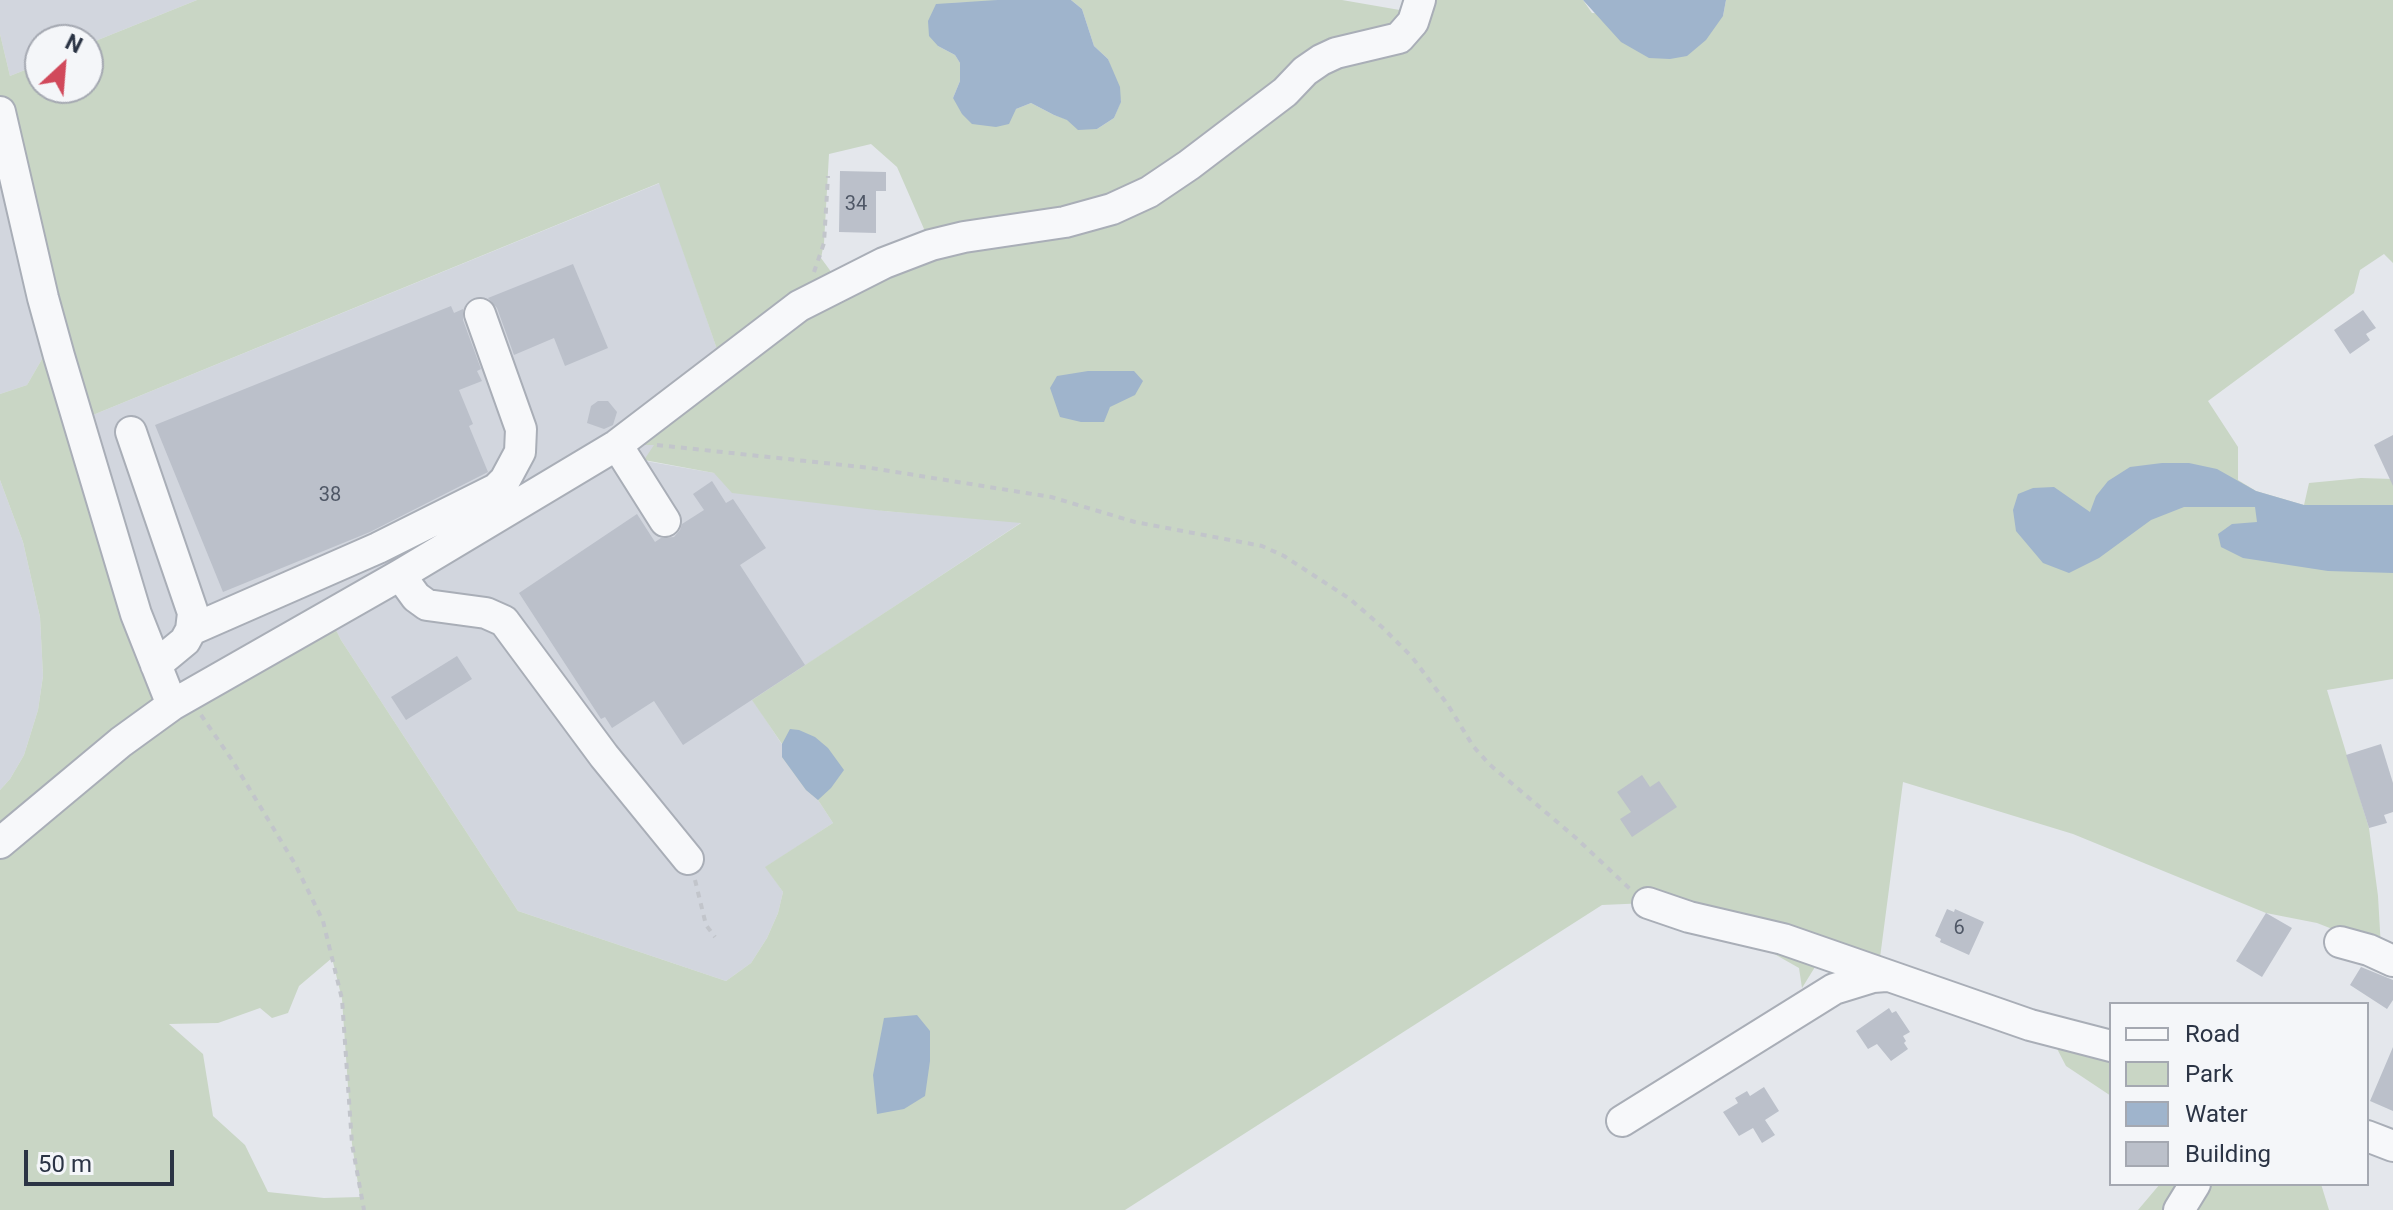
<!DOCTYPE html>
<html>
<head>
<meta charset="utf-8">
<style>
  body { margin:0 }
  #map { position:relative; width:2393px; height:1210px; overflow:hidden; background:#e4e7ec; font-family:Roboto,sans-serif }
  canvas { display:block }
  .legend { position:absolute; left:2109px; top:1002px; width:260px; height:184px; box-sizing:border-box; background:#f4f6f9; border:2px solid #a4a8b1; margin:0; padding:10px 14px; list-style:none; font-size:24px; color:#2b3445 }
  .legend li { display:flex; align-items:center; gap:16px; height:40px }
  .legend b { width:40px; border:2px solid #a4a8b1 }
  .north { position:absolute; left:24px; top:24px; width:80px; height:80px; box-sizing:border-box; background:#f4f6f9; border:2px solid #a4a8b1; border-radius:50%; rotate:26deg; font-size:22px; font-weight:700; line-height:32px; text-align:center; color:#2b3445 }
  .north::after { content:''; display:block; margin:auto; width:28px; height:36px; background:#d1495b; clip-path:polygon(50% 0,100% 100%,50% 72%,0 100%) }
  .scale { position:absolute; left:24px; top:1150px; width:150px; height:36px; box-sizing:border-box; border:4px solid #2b3445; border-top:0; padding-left:10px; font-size:24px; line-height:28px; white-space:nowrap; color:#2b3445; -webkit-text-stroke:6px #f4f6f9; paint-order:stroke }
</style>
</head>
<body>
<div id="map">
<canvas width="2393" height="1210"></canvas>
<ul class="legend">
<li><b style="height:10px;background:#f7f8fa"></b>Road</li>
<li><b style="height:22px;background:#c9d6c5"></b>Park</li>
<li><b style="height:22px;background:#9fb4cc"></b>Water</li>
<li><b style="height:22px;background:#bbc0ca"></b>Building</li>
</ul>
<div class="north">N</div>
<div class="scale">50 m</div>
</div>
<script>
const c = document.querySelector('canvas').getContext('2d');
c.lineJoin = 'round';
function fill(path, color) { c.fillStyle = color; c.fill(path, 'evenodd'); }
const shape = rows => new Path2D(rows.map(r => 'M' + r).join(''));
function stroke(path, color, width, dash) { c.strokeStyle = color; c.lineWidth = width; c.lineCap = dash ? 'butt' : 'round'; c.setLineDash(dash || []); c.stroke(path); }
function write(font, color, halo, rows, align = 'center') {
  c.font = font + ' Roboto,sans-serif'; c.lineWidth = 6; c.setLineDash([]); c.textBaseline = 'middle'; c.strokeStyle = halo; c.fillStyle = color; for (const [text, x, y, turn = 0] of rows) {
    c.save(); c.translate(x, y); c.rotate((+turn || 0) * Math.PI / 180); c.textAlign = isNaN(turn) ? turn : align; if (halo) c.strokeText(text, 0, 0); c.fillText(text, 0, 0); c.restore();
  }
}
const built = shape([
  [0,0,197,0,88,44,88,40,40,40,40,64,10,76,0,34],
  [0,173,42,359,27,385,0,394],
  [660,183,719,355,645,461,714,473,884,511,1022,522,753,700,833,823,766,867,783,892,778,913,767,938,751,963,726,981,518,911,341,640,329,617,172,705,88,417],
  [0,480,23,542,40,617,43,676,38,710,24,755,10,779,0,790]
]);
const green = shape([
  [197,0,997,0,992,2,950,3,938,46,955,55,960,63,960,81,953,98,1016,109,1031,103,1054,115,1097,129,1114,118,1121,101,1108,59,1094,46,1082,9,1071,0,1342,0,1417,13,1433,14,1436,0,1583,0,1592,13,1723,16,1726,0,2393,0,2393,263,2384,254,2360,270,2354,293,2208,401,2238,447,2238,480,2256,491,2304,505,2309,483,2361,478,2393,479,2393,679,2327,690,2369,828,2378,896,2381,948,2317,923,2266,913,2073,834,1903,782,1878,973,1823,954,1802,988,1799,968,1762,947,1648,903,1602,905,1125,1210,0,1210,0,790,10,779,24,755,38,710,43,676,40,617,23,542,0,480,0,394,27,385,42,359,0,173,0,34,10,76,40,64,40,88,88,88,88,44],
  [871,144,897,167,931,245,840,284,821,258,824,243,829,154],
  [659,183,719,355,617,445,654,445,644,460,714,473,732,493,884,511,1021,523,752,700,782,744,782,757,806,790,818,800,833,823,765,867,783,892,778,913,767,938,751,963,726,981,518,911,341,640,329,616,172,705,88,417],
  [332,958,342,999,352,1144,360,1197,324,1198,268,1192,245,1145,213,1116,203,1054,169,1024,218,1023,260,1008,272,1018,288,1013,299,986],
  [2053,1041,2111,1046,2111,1096,2066,1066],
  [2160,1184,2321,1184,2329,1210,2138,1210]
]);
const water = shape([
  [997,0,1071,0,1082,9,1094,46,1108,59,1120,87,1121,102,1114,118,1097,129,1078,130,1067,120,1054,115,1031,103,1016,109,1009,124,996,127,972,124,962,114,953,98,960,81,960,63,955,55,938,46,929,36,928,21,936,4],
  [1583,0,1726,0,1723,16,1706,40,1687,56,1670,59,1649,58,1621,42],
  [1088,371,1134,371,1143,381,1135,395,1110,407,1104,422,1081,422,1060,417,1050,388,1057,376],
  [2162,463,2189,463,2217,469,2256,491,2304,505,2393,505,2393,573,2328,571,2243,558,2221,547,2218,534,2232,524,2257,522,2255,507,2184,507,2151,520,2099,558,2069,573,2043,563,2016,531,2013,510,2018,494,2033,488,2054,487,2090,512,2096,496,2108,481,2130,467],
  [790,729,799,730,815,737,828,748,844,770,831,788,818,800,806,790,782,757,782,744],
  [917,1015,930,1031,930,1061,925,1096,904,1109,877,1114,873,1075,884,1018]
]);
const building = shape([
  [840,171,886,172,886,191,876,191,876,233,839,232],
  [573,264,608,348,565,366,554,338,514,355,497,308,488,298],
  [451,306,454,313,463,309,463,320,481,369,477,371,482,381,459,390,473,424,469,426,488,472,370,532,223,592,155,425],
  [2363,310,2376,328,2366,334,2370,340,2350,354,2334,330],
  [598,401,608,401,617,412,613,425,604,429,587,423,591,406],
  [2393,435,2393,486,2374,445],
  [712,481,726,503,733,499,766,548,740,565,805,665,683,745,654,701,612,728,605,717,601,719,519,593,637,514,655,542,661,538,674,537,680,530,682,524,704,510,693,494],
  [457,656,472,679,406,720,391,697],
  [2381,744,2393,783,2393,812,2384,815,2387,823,2369,828,2346,755],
  [1642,775,1650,787,1659,781,1677,807,1632,837,1620,819,1631,812,1617,792],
  [1947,909,1954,912,1955,909,1984,922,1969,955,1940,942,1941,939,1935,936],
  [2266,913,2292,928,2262,977,2236,961],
  [2361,967,2393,980,2393,1000,2387,1009,2350,985],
  [1889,1008,1892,1013,1896,1011,1910,1032,1903,1036,1906,1041,1904,1043,1908,1049,1891,1061,1877,1044,1868,1049,1856,1031],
  [2393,1047,2393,1111,2370,1101],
  [1764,1087,1779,1111,1765,1120,1775,1135,1762,1143,1753,1128,1739,1136,1723,1112,1738,1103,1735,1098,1747,1091,1750,1096]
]);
const path = shape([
  [814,272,824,243,828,176],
  [657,445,871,468,1051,497,1135,522,1262,546,1284,556,1350,599,1382,627,1412,657,1448,705,1473,746,1489,764,1576,838,1630,889],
  [201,715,232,760,295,864,323,921,342,999,352,1144,364,1210],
  [695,880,706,925,715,937]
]);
const minor = shape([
  [0,112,43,298,59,356,136,614,172,705,400,575,617,445,799,306,884,263,931,245,964,237,1065,222,1112,209,1149,192,1189,165,1285,92,1305,71,1321,60,1336,53,1399,38,1413,22,1420,0],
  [131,432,193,613,191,630,185,641,156,665],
  [617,445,665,521],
  [400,575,416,597,427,605,486,613,504,621,604,756,688,859],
  [191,630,378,548,496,489,505,480,520,452,521,429,480,314],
  [0,843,121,742,172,705],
  [1648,903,1689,917,1783,939,2030,1025,2111,1046],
  [2340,942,2369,950,2393,961],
  [1622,1121,1834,989,1873,977,1886,976],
  [2367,1136,2393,1146],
  [2179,1210,2195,1184]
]);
const numberNames = [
  ["34",856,205],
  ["38",330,496],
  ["6",1959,929]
];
fill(built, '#d2d6de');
fill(green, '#c9d6c5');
fill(water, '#9fb4cc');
fill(building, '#bbc0ca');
stroke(minor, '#a9aeb7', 34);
stroke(path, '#c2c5cb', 4, [6, 6]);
stroke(minor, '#f7f8fa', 30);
write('20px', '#4f5766', null, numberNames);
</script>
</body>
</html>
